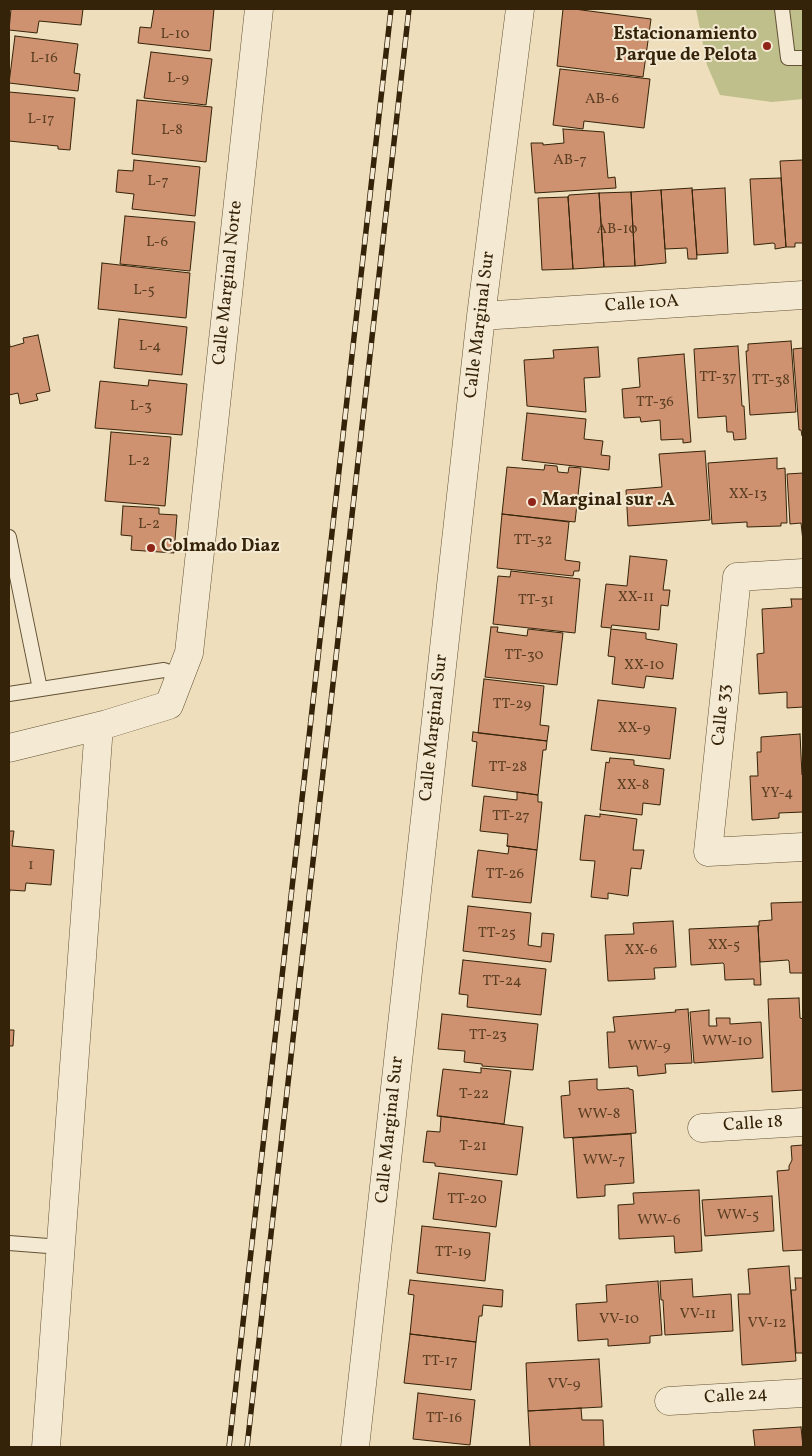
<!DOCTYPE html>
<html>
<head>
<meta charset="utf-8">
<style>
  body { margin:0 }
  #map { position:relative; width:812px; height:1456px; overflow:hidden; background:#eedebb; font-family:Vollkorn,serif }
  canvas { display:block }
  .frame { position:absolute; inset:0; border:10px solid #352309; pointer-events:none }
</style>
</head>
<body>
<div id="map">
<canvas width="812" height="1456"></canvas>
<div class="frame"></div>
</div>
<script>
const c = document.querySelector('canvas').getContext('2d');
c.lineJoin = 'round';
function fill(path, color) { c.fillStyle = color; c.fill(path, 'evenodd'); }
const shape = rows => new Path2D(rows.map(r => 'M' + r).join(''));
function stroke(path, color, width, dash) { c.strokeStyle = color; c.lineWidth = width; c.lineCap = dash ? 'butt' : 'round'; c.setLineDash(dash || []); c.stroke(path); }
function write(font, color, halo, rows, align = 'center') {
  c.font = font + ' Vollkorn,serif'; c.lineWidth = 4; c.setLineDash([]); c.textBaseline = 'middle'; c.strokeStyle = halo; c.fillStyle = color; for (const [text, x, y, turn = 0] of rows) {
    c.save(); c.translate(x, y); c.rotate((+turn || 0) * Math.PI / 180); c.textAlign = isNaN(turn) ? turn : align; if (halo) c.strokeText(text, 0, 0); c.fillText(text, 0, 0); c.restore();
  }
}
const green = shape([
  [696,9,803,9,803,99,772,102,720,95,707,65]
]);
const building = shape([
  [11,9,83,9,81,25,39,21,37,33,9,30,11,9],
  [154,9,214,9,210,51,138,43,140,27,151,28,154,9],
  [563,9,574,9,651,19,643,77,557,66,563,9],
  [15,36,78,44,74,73,80,74,78,91,9,83,15,36],
  [151,52,212,59,206,105,144,98,151,52],
  [560,69,650,79,644,128,584,121,583,129,553,125,560,69],
  [9,92,75,98,70,150,58,149,58,146,9,141,9,92],
  [137,100,212,107,206,162,132,154,137,100],
  [563,129,604,132,608,178,615,177,616,188,535,193,531,143,543,143,543,145,564,143,563,129],
  [134,160,200,167,195,216,132,209,134,194,116,192,118,170,133,171,134,160],
  [803,160,803,243,795,243,795,247,786,247,780,161,803,160],
  [781,178,786,247,775,249,775,244,773,243,754,245,750,179,781,178],
  [692,188,697,259,688,259,687,248,665,249,661,190,692,188],
  [725,188,728,253,697,255,692,190,725,188],
  [661,190,666,263,635,266,631,192,661,190],
  [631,192,635,266,604,267,599,193,631,192],
  [599,193,604,267,573,269,568,197,569,195,599,193],
  [568,197,573,269,542,270,538,198,568,197],
  [125,216,195,222,190,271,120,264,125,216],
  [102,263,190,273,186,318,98,309,102,263],
  [119,319,187,327,182,375,114,368,119,319],
  [38,335,50,391,36,394,38,400,20,404,18,393,9,395,9,339,10,347,24,343,23,338,38,335],
  [791,341,796,412,750,415,746,351,748,351,748,344,791,341],
  [738,346,742,406,744,406,746,439,734,440,733,432,727,432,726,416,698,418,694,349,738,346],
  [598,347,600,377,584,378,586,412,527,406,524,360,554,358,553,350,598,347],
  [803,348,803,436,802,436,801,430,799,430,793,349,803,348],
  [684,354,691,442,683,443,683,439,661,440,660,420,641,422,640,417,624,418,622,389,640,387,638,358,684,354],
  [149,380,187,384,182,435,95,428,100,381,148,386,149,380],
  [527,413,586,419,584,439,603,441,601,455,610,456,609,470,522,460,527,413],
  [111,432,171,437,165,506,105,501,111,432],
  [705,451,710,520,628,526,626,490,662,487,659,454,705,451],
  [777,458,777,469,785,468,787,523,781,523,781,526,747,527,747,522,712,524,708,463,777,458],
  [545,465,557,466,558,472,568,473,569,467,581,468,575,522,502,514,507,467,544,470,545,465],
  [803,473,803,541,801,523,790,524,787,474,803,473],
  [123,506,159,508,159,514,177,515,174,553,131,550,132,536,121,535,123,506],
  [502,514,569,522,565,560,580,562,579,571,574,571,573,576,497,568,502,514],
  [630,556,667,560,663,590,670,590,668,606,661,605,659,630,612,625,611,628,601,627,606,584,627,586,630,556],
  [511,571,580,579,575,633,493,624,498,576,510,577,511,571],
  [791,599,803,599,803,707,787,708,787,692,759,694,757,654,764,653,762,609,792,607,791,599],
  [491,627,498,627,497,632,527,636,528,629,563,633,557,685,485,677,491,627],
  [611,629,646,633,646,639,677,644,673,679,646,676,644,688,612,684,615,657,608,656,611,629],
  [484,679,544,686,540,725,549,726,547,741,478,733,484,679],
  [598,700,676,708,670,759,591,750,598,700],
  [473,732,547,741,546,750,543,750,538,795,472,786,477,742,472,741,473,732],
  [800,734,802,775,803,775,803,812,779,813,779,818,752,820,750,776,758,776,757,752,761,752,761,737,800,734],
  [610,758,634,760,634,765,664,769,660,805,643,803,642,815,600,810,606,762,609,763,610,758],
  [517,792,538,795,538,802,542,802,537,850,507,846,508,834,480,831,484,796,517,800,517,792],
  [600,814,637,819,633,850,644,850,641,869,631,868,628,896,608,893,608,899,591,897,595,861,580,860,585,815,600,817,600,814],
  [9,831,14,831,12,846,54,850,51,885,26,883,25,891,10,890,9,897,9,831],
  [507,846,537,850,531,903,472,897,478,850,508,854,509,847,507,846],
  [803,902,803,973,790,973,789,961,788,960,760,962,758,926,759,926,759,921,772,920,771,903,803,902],
  [468,906,531,913,528,945,541,947,542,933,554,934,551,962,463,951,468,906],
  [673,921,676,967,654,968,655,979,608,981,605,935,634,934,633,923,673,921],
  [758,926,761,985,754,985,754,979,753,979,725,980,724,964,723,963,691,965,689,929,758,926],
  [463,960,546,969,541,1015,467,1007,468,995,459,994,463,960],
  [799,998,800,1018,803,1019,803,1090,772,1092,768,999,799,998],
  [688,1009,692,1063,665,1064,666,1073,638,1076,637,1066,609,1068,607,1032,615,1032,613,1017,676,1012,675,1010,688,1009],
  [709,1010,709,1026,717,1026,716,1018,730,1018,730,1024,761,1022,763,1058,694,1063,690,1012,709,1010],
  [442,1014,538,1024,533,1070,482,1066,482,1064,464,1062,465,1051,438,1049,442,1014],
  [9,1030,14,1030,13,1046,9,1046,9,1030],
  [481,1068,511,1071,504,1124,437,1116,443,1069,481,1073,481,1068],
  [597,1079,597,1089,599,1090,629,1088,629,1089,633,1090,636,1133,564,1138,561,1096,570,1095,569,1081,597,1079],
  [440,1116,523,1127,517,1175,435,1166,435,1163,423,1162,427,1131,440,1132,441,1117,440,1116],
  [631,1134,634,1183,605,1185,605,1196,577,1198,573,1138,572,1138,631,1134],
  [803,1145,803,1250,783,1251,777,1171,789,1170,789,1166,792,1160,791,1146,803,1145],
  [439,1173,502,1181,496,1227,433,1219,439,1173],
  [699,1190,702,1251,675,1253,674,1236,619,1239,618,1205,634,1204,633,1193,699,1190],
  [772,1196,774,1231,705,1236,702,1200,772,1196],
  [422,1226,490,1233,485,1281,417,1273,422,1226],
  [789,1266,796,1361,742,1365,738,1294,750,1294,748,1269,789,1266],
  [795,1278,803,1278,803,1353,796,1353,791,1290,796,1290,795,1278],
  [692,1279,693,1297,731,1294,733,1331,665,1335,663,1300,661,1300,660,1281,692,1279],
  [410,1280,503,1290,502,1307,483,1305,482,1316,479,1316,476,1342,410,1334,414,1295,408,1294,410,1280],
  [658,1281,662,1335,650,1336,650,1343,608,1346,608,1339,578,1341,576,1304,607,1302,606,1285,658,1281],
  [410,1334,476,1342,471,1390,404,1383,410,1334],
  [599,1359,602,1407,528,1411,526,1363,599,1359],
  [418,1393,475,1400,470,1445,413,1439,418,1393],
  [581,1408,582,1420,603,1420,604,1447,530,1447,528,1411,581,1408],
  [801,1427,803,1447,755,1447,753,1430,801,1427]
]);
const service = shape([
  [782,9,788,58,803,58],
  [9,537,40,689],
  [9,694,164,670,180,676],
  [9,1243,61,1247]
]);
const minor = shape([
  [481,316,803,295],
  [803,573,737,577,708,852,803,847],
  [9,748,107,724,169,705,189,653,259,9],
  [702,1128,803,1122],
  [669,1401,803,1393],
  [46,1447,99,726],
  [355,1447,481,316,520,9]
]);
const rail = shape([
  [229,1447,391,9],
  [247,1447,409,9]
]);
const markers = [
  [767,46,5,"#8f2418"],
  [532,502,5,"#8f2418"],
  [151,548,5,"#8f2418"]
];
const numberNames = [
  ["L-10",175,35],
  ["L-16",44,59],
  ["L-9",178,79],
  ["AB-6",602,100],
  ["L-17",41,120],
  ["L-8",172,131],
  ["AB-7",570,161],
  ["L-7",158,182],
  ["AB-10",617,230],
  ["L-6",157,243],
  ["L-5",144,291],
  ["L-4",150,347],
  ["TT-37",718,378],
  ["TT-38",771,381],
  ["TT-36",655,403],
  ["L-3",141,407],
  ["L-2",139,462],
  ["XX-13",748,495],
  ["L-2",149,525],
  ["TT-32",533,541],
  ["XX-11",636,598],
  ["TT-31",536,601],
  ["TT-30",524,656],
  ["XX-10",644,666],
  ["TT-29",512,705],
  ["XX-9",634,729],
  ["TT-28",508,768],
  ["XX-8",633,786],
  ["YY-4",777,794],
  ["TT-27",511,817],
  ["1",31,866],
  ["TT-26",505,875],
  ["TT-25",497,934],
  ["XX-5",724,946],
  ["XX-6",641,951],
  ["TT-24",502,982],
  ["TT-23",488,1036],
  ["WW-10",727,1042],
  ["WW-9",649,1047],
  ["T-22",474,1095],
  ["WW-8",599,1115],
  ["T-21",473,1147],
  ["WW-7",604,1161],
  ["TT-20",467,1200],
  ["WW-5",738,1216],
  ["WW-6",659,1221],
  ["TT-19",453,1253],
  ["VV-11",698,1315],
  ["VV-10",619,1320],
  ["VV-12",767,1324],
  ["TT-17",440,1362],
  ["VV-9",564,1385],
  ["TT-16",444,1419]
];
const poiNames = [
  ["Estacionamiento",757,36,"right"],
  ["Parque de Pelota",757,57,"right"],
  ["Marginal sur .A",542,502],
  ["Colmado Diaz",161,548]
];
const streetNames = [
  ["Calle Marginal Norte",229,283,-84],
  ["Calle 10A",642,305,-4],
  ["Calle Marginal Sur",481,325,-83],
  ["Calle 33",723,715,-84],
  ["Calle Marginal Sur",435,728,-84],
  ["Calle 18",753,1125,-4],
  ["Calle Marginal Sur",391,1130,-84],
  ["Calle 24",736,1397,-4]
];
fill(green, '#bfbf8b');
fill(building, '#cf9271');
stroke(building, '#352309', 1);
stroke(service, '#635236', 16);
stroke(minor, '#635236', 29);
stroke(service, '#f4ead3', 14);
stroke(minor, '#f4ead3', 28);
stroke(rail, '#352309', 5.5);
stroke(rail, '#f4ead3', 4, [11]);
for (const [x, y, r, color] of markers) { const dot = new Path2D(); dot.arc(x, y, r, 0, 2 * Math.PI); c.fillStyle = color; c.fill(dot); stroke(dot, '#f4ead3', 2); }
write('15px', '#5c3f23', null, numberNames);
write('bold 18px', '#352309', '#f4ead3', poiNames, 'left');
write('18px', '#352309', '#f4ead3', streetNames);
</script>
</body>
</html>
